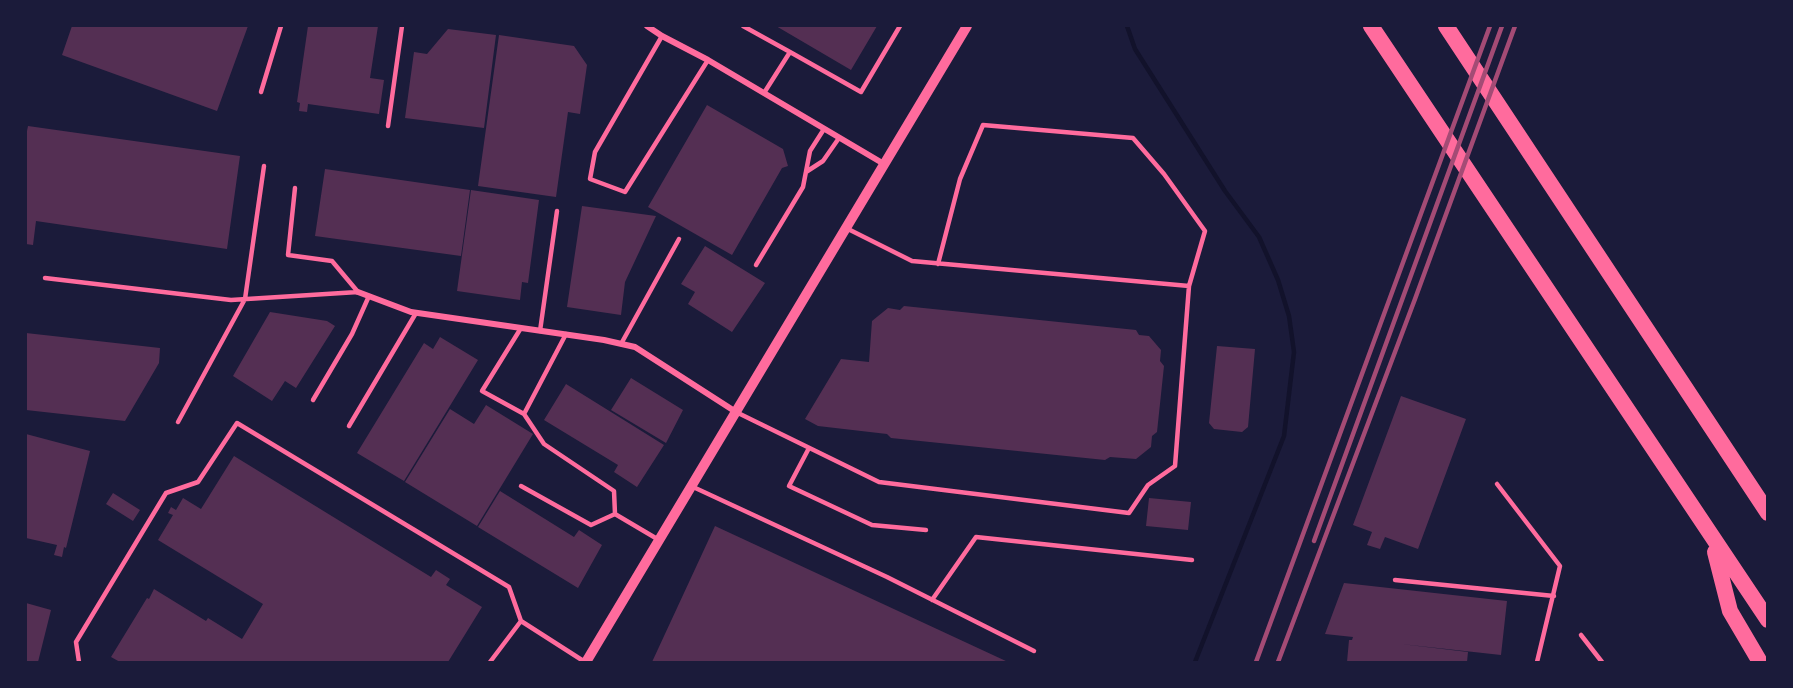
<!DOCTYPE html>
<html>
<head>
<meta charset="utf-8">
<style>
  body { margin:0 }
  #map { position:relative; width:1793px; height:688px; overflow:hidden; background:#1b1b3a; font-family:Manrope,sans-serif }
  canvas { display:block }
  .frame { position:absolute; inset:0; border:27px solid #1b1b3a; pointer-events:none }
</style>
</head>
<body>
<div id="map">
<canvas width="1793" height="688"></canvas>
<div class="frame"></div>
</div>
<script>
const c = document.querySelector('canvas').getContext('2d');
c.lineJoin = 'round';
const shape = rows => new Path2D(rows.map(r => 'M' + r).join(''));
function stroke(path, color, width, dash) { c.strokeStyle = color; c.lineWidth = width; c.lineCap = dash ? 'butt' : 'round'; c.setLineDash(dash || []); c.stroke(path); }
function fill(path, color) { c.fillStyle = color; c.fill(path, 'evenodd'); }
const stream = shape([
  [1127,26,1135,49,1225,191,1259,237,1278,280,1289,316,1294,352,1284,436,1195,662]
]);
const building = shape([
  [72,26,248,26,217,111,62,55],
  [308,26,378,26,370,78,384,80,379,114,308,104,307,112,299,111,300,103,297,102],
  [776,26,877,26,851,70],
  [448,29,496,35,484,128,405,118,414,52,427,54],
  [499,35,574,46,587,65,580,114,568,112,556,197,478,186],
  [707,105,783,149,788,166,782,168,732,255,648,207],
  [28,126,240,156,227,249,36,221,33,245,26,244,26,136],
  [325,169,470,190,461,256,315,236],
  [471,190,539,200,528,283,522,282,520,300,457,291],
  [582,206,656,216,625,282,621,315,567,307],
  [705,246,765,283,732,332,688,304,695,292,681,284],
  [904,306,1136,330,1139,335,1149,336,1161,350,1160,361,1164,366,1157,432,1152,436,1151,447,1136,459,1110,457,1105,460,891,438,887,434,818,426,805,419,841,359,869,362,872,321,888,308,900,310],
  [270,312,327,321,335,326,296,388,285,381,272,401,233,376],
  [26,333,160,348,159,363,125,421,26,410],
  [440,337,478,360,404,481,357,453,424,343,433,349],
  [1217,346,1255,349,1248,427,1242,432,1214,429,1209,423],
  [631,378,683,410,666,443,611,410],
  [566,384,664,445,637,487,614,472,618,465,544,420],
  [1401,396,1466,419,1418,549,1385,537,1380,549,1367,545,1372,532,1353,525],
  [486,405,533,434,477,526,405,482,450,409,474,424],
  [26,434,90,451,66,548,64,547,62,557,54,555,57,545,26,538],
  [234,456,431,577,436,570,450,579,446,585,482,607,448,662,120,662,111,657,147,598,149,599,154,589,206,621,208,618,242,639,263,604,158,540,173,515,168,513,171,507,176,510,183,498,201,509],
  [500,491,574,537,579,530,602,545,578,588,478,527],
  [113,493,140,510,133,521,106,504],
  [1149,498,1191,502,1188,530,1146,526],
  [715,526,1008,662,652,662],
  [1344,583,1507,601,1501,655,1401,644,1468,652,1467,662,1347,662,1349,640,1352,640,1353,637,1325,634],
  [26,603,51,610,38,662,26,662]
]);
const service = shape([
  [743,26,790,52],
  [662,36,595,152,590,179,625,192,708,60],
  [261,92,281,26],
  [764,93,790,52,861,92,900,26],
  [388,126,402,26],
  [806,172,823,161,839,138],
  [295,188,288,255,332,261,358,292],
  [938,264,960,179,983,125,1133,138,1164,174,1205,231,1189,286],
  [756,265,803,187,810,151,824,129],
  [45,278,231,300,358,292],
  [521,328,482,391,524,414,544,444,614,491,615,514,659,540],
  [540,331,557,211],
  [621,344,679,239],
  [313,400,352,334,369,296],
  [736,412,879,482,1129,513,1148,485,1175,466,1189,286,912,261,846,228],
  [524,414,566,334],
  [178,422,245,299,264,166],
  [349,426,416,313],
  [809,448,789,486,872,525,926,530],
  [1497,484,1560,566,1537,662],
  [521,486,591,525,615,514],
  [691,486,887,577,1034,651],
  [1395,580,1554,596],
  [932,600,976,537,1192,560],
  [1581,635,1602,662],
  [79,662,76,642,166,493,198,482,237,423,509,587,521,621,585,662],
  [490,662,521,621]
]);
const minor = shape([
  [647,26,662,36,708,60,884,164],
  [358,292,411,312,604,340,635,347,736,412]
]);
const tertiary = shape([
  [586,662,967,26]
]);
const motorway = shape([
  [1371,26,1768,620],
  [1446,26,1768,513],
  [1715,552,1730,611,1760,662]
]);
const rail = shape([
  [1314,541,1502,26],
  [1256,662,1490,26],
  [1278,662,1415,299,1515,26]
]);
stroke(stream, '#12122b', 4.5);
fill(building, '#542f53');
stroke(service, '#ff6b9d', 4.5);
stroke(minor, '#ff6b9d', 6);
stroke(tertiary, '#ff6b9d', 10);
stroke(motorway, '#ff6b9d', 16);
stroke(rail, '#a44b75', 4.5);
</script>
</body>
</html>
